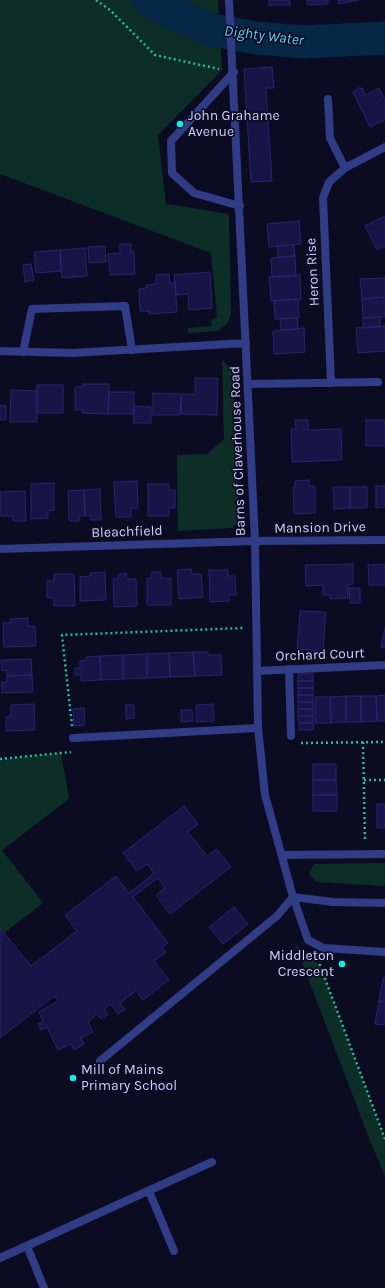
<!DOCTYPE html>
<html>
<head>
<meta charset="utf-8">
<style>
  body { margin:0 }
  canvas { display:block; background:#0b0b22 }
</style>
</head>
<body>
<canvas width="385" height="1288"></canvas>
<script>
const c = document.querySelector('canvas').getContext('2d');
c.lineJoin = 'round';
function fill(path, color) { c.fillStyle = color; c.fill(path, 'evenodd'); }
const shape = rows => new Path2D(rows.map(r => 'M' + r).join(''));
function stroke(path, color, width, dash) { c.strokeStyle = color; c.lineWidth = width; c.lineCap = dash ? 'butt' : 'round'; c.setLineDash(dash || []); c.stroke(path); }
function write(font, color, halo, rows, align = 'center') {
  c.font = font + ' Karla,sans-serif'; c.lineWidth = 3.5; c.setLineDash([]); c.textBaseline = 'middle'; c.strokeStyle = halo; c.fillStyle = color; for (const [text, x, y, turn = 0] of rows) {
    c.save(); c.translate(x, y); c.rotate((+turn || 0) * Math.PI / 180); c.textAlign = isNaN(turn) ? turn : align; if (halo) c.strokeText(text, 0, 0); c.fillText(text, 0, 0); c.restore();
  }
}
const green = shape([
  [0,0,218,0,222,70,158,135,166,204,229,214,231,315,227,324,218,331,188,333,188,328,211,326,212,319,217,317,211,253,0,174],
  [222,359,233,371,240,522,232,528,178,531,177,455,207,454,224,439],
  [61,753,69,799,2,850,43,903,4,933,0,928,0,759],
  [385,863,385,886,316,882,309,874,314,864],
  [295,944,320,965,385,1139,385,1176,369,1138]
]);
const river = shape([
  [149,0,171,12,212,30,257,38,304,42,385,38]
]);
const building = shape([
  [269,0,290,0,290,5,269,5,269,0],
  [307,0,328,0,328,4,307,5,307,0],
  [338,0,359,0,339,4,338,0],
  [272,67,274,88,266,88,272,181,251,182,244,69,272,67],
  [358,88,362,88,365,95,379,88,385,100,385,120,370,127,353,92,358,88],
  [385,216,385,246,377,250,365,226,385,216],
  [299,221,301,244,269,247,267,224,299,221],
  [120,244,131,244,131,252,134,252,135,274,110,275,108,254,120,253,120,244],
  [294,245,295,256,278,257,277,246,294,245],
  [105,246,106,262,89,263,88,247,105,246],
  [85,248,87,276,62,278,60,250,85,248],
  [60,250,61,271,36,273,34,252,60,250],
  [295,256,296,276,272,277,271,258,295,256],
  [31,264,34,280,25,282,23,265,31,264],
  [210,272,212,308,189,310,188,294,176,295,174,275,210,272],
  [169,274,170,283,175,283,177,312,149,314,149,311,140,311,139,289,146,288,146,285,156,284,156,275,169,274],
  [300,275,301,299,271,301,269,277,300,275],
  [385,278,385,297,362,299,360,279,385,278],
  [385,297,385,317,363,318,362,299,385,297],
  [298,299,299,318,275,319,274,301,298,299],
  [380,317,380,327,363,328,363,318,380,317],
  [297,318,298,329,281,330,280,319,297,318],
  [385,326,385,351,358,353,356,328,385,326],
  [304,328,305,352,274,354,273,331,304,328],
  [195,378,218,378,217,415,181,414,182,394,195,394,195,378],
  [83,384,109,384,108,414,82,413,83,410,75,410,75,387,83,387,83,384],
  [37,385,63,385,63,413,37,413,37,385],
  [11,390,37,391,37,422,10,422,11,390],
  [109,392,134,392,134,414,108,414,109,392],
  [153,393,181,394,180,415,153,415,153,393],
  [0,405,6,406,6,420,0,420,0,405],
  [134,406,151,407,151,423,133,423,134,406],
  [295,420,308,420,308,430,341,429,342,460,292,462,291,429,296,429,295,420],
  [366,420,385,420,385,446,366,446,366,420],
  [309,480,309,486,315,486,315,513,294,514,293,487,295,487,295,481,309,480],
  [137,481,138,508,131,508,131,517,116,517,114,482,137,481],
  [54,483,54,510,48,511,48,518,31,519,31,484,54,483],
  [148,484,169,484,169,490,175,490,175,508,169,508,169,516,148,516,148,484],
  [376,486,385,486,385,507,376,508,376,486],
  [333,487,350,487,350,508,334,509,333,487],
  [350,487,367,487,367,508,350,508,350,487],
  [100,489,101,520,91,520,91,515,85,516,84,490,100,489],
  [84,490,85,516,79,516,79,521,69,521,68,491,84,490],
  [25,491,26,521,13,521,13,516,0,516,0,492,25,491],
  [353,564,353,584,347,585,348,598,330,599,330,595,323,595,323,585,306,586,305,565,353,564],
  [385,564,385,585,369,585,368,565,385,564],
  [191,569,192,574,201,574,203,597,179,599,177,570,191,569],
  [209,570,228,570,228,576,235,576,236,595,229,595,229,601,210,602,209,570],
  [105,572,106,600,80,601,80,577,90,576,90,573,105,572],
  [152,572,161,572,161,578,171,578,171,605,147,605,147,578,152,578,152,572],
  [126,573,127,579,136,579,137,606,114,607,113,579,118,579,118,574,126,573],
  [54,574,74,574,75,606,54,606,54,598,47,598,47,581,54,581,54,574],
  [349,588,360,588,360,603,350,603,349,588],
  [300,611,326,612,323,651,297,649,300,611],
  [28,618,28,626,35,626,36,646,4,647,3,623,11,623,10,619,28,618],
  [385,628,385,648,381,647,385,628],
  [193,652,208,652,208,655,221,655,222,675,195,676,193,652],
  [193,652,195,676,170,677,169,653,193,652],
  [169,653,170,677,147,678,147,654,169,653],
  [147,654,147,678,123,679,123,655,147,654],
  [123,655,123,679,101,680,100,656,123,655],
  [100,656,101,680,81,681,81,675,75,675,75,668,80,668,80,661,86,660,86,657,100,656],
  [31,659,32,675,7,676,7,670,2,671,1,660,31,659],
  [298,674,313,674,313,681,298,681,298,674],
  [32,675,33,692,2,693,2,682,7,682,7,676,32,675],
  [298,681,313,681,313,688,298,688,298,681],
  [298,688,313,688,313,695,298,695,298,688],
  [298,695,313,695,313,702,298,702,298,695],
  [385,695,385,721,377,721,376,696,385,695],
  [346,696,346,722,331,723,330,697,346,696],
  [346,696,361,696,361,722,346,722,346,696],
  [361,696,376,696,377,721,361,722,361,696],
  [315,697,330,697,331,723,315,723,315,697],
  [298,702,313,702,313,709,298,709,298,702],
  [34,704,35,730,6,731,6,717,11,716,11,705,34,704],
  [213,704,214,721,196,722,196,705,213,704],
  [126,705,134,705,134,718,126,719,126,705],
  [84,708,85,725,74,726,73,709,84,708],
  [298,709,313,709,313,716,298,716,298,709],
  [181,710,192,710,193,721,181,722,181,710],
  [298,716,313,716,313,723,299,723,298,716],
  [299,723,313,723,314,730,299,730,299,723],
  [313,764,336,764,336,780,313,780,313,764],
  [313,780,336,780,337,795,313,795,313,780],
  [313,795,337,795,337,811,313,811,313,795],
  [377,804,385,804,385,828,377,828,377,804],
  [184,806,198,824,188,832,207,856,216,849,231,867,170,914,156,895,165,888,158,878,133,897,168,943,162,947,166,952,154,961,169,980,143,1000,136,991,120,1003,125,1009,118,1014,110,1004,104,1009,108,1014,101,1019,97,1014,88,1022,93,1032,81,1038,84,1044,74,1050,71,1044,58,1050,47,1027,41,1030,38,1024,43,1022,39,1012,58,1001,54,996,0,1038,0,928,31,966,77,931,65,915,116,876,129,893,154,873,147,864,137,871,123,853,184,806],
  [234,907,248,924,223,944,209,927,234,907],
  [383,978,385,978,385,1002,379,1001,383,978],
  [379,1001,385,1002,385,1025,375,1024,379,1001]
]);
const path = shape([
  [96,0,110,10,155,55,219,69],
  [72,726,62,635,243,628],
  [363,742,365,841],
  [301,743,385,742],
  [0,759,71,752],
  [364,780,385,780],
  [321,959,320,965,385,1139]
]);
const lane = shape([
  [234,72,171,141,172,173,194,193,240,206],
  [23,352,32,309,125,306,132,350],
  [289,669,291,736],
  [73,738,258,728],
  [100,1061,277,916,293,897],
  [149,1191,174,1251],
  [27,1246,44,1288],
  [0,1258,212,1162]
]);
const street = shape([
  [229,0,255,541,258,728,265,795,293,897,308,940,323,948,385,952],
  [328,99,330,138,345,168],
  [0,351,72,353,246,343],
  [331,383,323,198,329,182,345,168,385,147],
  [248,384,378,382],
  [0,549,255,541,385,540],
  [257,671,385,665],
  [282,855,385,854],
  [293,897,333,902,385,903]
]);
const markers = [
  [180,124,4,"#00f7e7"],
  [342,964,4,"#00f7e7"],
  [73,1078,4,"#00f7e7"]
];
const poiNames = [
  ["John Grahame",188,116],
  ["Avenue",188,132],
  ["Middleton",334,956,"right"],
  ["Crescent",334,972,"right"],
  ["Mill of Mains",81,1070],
  ["Primary School",81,1086]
];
const streetNames = [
  ["Heron Rise",313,272,-93],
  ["Barns of Claverhouse Road",238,451,-92],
  ["Mansion Drive",320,528,-1],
  ["Bleachfield",127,532,-2],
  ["Orchard Court",320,655,-2]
];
const waterNames = [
  ["Dighty Water",264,36,7]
];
fill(green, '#0d2d27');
stroke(river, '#062846', 33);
fill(building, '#171545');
stroke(building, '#272474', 1);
stroke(path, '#20bf9b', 2.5, [2, 3]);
stroke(lane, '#313c87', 8);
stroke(street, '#313c87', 8);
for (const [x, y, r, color] of markers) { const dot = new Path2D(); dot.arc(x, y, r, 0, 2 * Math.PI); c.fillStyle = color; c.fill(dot); stroke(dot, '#0b0b22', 1.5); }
write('14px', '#cccfff', '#0b0b22', poiNames, 'left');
write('14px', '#cccfff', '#0b0b22', streetNames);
write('italic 15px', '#5aceff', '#0b0b22', waterNames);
</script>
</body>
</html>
